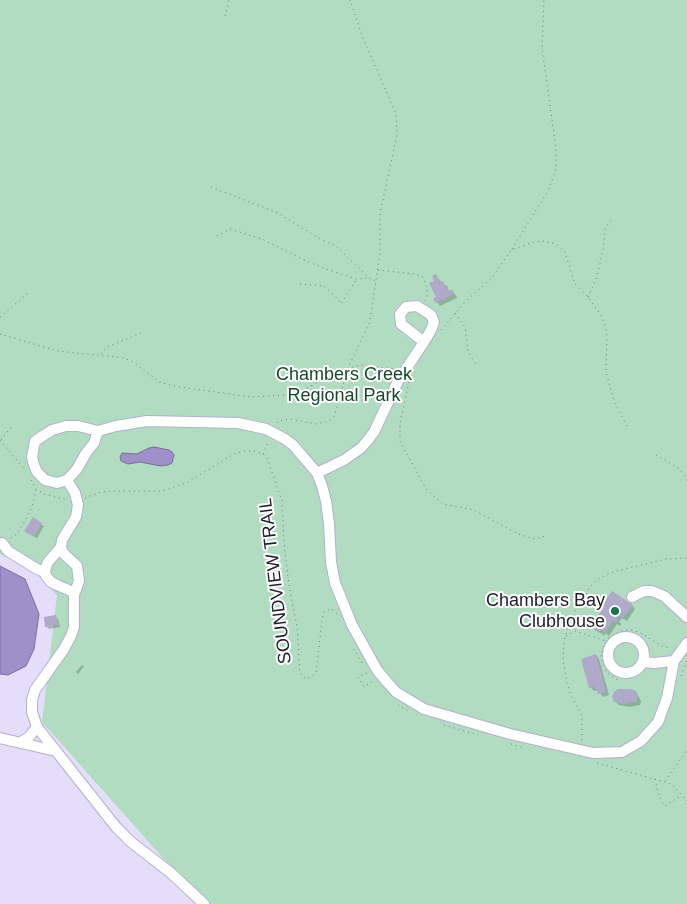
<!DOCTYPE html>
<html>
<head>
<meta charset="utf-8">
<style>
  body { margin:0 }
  canvas { display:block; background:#e4defa }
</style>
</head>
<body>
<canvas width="687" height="904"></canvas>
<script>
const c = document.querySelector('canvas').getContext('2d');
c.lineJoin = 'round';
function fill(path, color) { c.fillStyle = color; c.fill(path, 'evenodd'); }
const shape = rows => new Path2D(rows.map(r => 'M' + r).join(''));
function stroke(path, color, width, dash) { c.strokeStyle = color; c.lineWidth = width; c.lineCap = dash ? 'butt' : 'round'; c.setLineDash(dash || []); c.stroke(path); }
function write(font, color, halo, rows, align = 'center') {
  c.font = font + ' Arial,sans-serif'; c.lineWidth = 4; c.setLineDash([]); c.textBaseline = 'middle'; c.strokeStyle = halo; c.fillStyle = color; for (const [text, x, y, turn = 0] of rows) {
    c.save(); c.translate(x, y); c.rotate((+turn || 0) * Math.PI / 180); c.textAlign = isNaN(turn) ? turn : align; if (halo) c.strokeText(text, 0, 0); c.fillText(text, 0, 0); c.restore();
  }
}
const green = shape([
  [0,0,687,0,687,904,204,904,42,722,57,595,37,575,25,566,0,554]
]);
const water = shape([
  [154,447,169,450,172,452,174,455,172,463,168,465,161,466,140,462,128,464,121,461,120,457,122,453,137,454,149,448,154,447],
  [0,566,25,579,39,614,34,649,26,666,8,675,0,674,0,566]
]);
const shadow = shape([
  [436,276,442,283,447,286,449,292,451,290,455,294,457,298,440,306,435,299,437,298],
  [33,519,44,526,37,538,28,533],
  [632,606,635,609,627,621,622,618,619,622,621,624,620,626,617,624,609,636,605,633,604,636,596,629],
  [56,617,58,619,60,627,49,629,46,626],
  [596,655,599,659,609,695,603,697,598,690,594,691,590,687],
  [82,665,84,666,78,674,76,672],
  [636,692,641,701,640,705,630,707,619,705,615,701]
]);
const building = shape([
  [436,274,440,282,443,281,448,291,452,289,454,294,436,303,433,299,436,297,429,283,434,281,432,276],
  [33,517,42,523,34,537,24,531],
  [612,591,633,605,623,618,618,615,616,617,618,619,616,623,613,621,605,633,601,630,599,633,594,629,596,627,592,624,604,607,601,606],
  [56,615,58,625,45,627,44,617],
  [596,654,606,692,598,694,595,687,589,688,581,659],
  [618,689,631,689,636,691,638,696,636,701,625,704,614,702,612,697,614,692]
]);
const path = shape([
  [225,16,229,0],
  [211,187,278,213,320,239,336,246,369,278,375,281],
  [217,236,230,229,262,239,304,260,329,270,356,279,368,278],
  [512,249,549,189,556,169,556,148,542,48,544,0],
  [378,270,415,274,423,277,427,287,427,295,425,301],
  [300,284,324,286,338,299,341,304,356,280],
  [588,297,597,277,603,250,605,230,608,224,612,220],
  [455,313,465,327,468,352,476,364],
  [0,317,28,293],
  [441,330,467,300,492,278,511,250,534,242,545,241,556,244,565,252,575,284,588,297,601,315,607,332,606,371,610,387,615,403,628,428],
  [0,334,58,351,124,358,135,363,159,382,174,386,250,397,287,395,301,391,342,370,360,365,396,369],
  [101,354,107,347,141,333],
  [409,382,400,423,400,441,426,489,443,504,474,510,518,534,534,539,546,536],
  [277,423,279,421,290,419,316,424,329,421,334,417,348,368,370,321,380,253,380,214,397,134,396,114,363,38,350,0],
  [0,440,25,470],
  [1,440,11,427],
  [263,454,269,441],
  [656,455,680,469,687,481],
  [31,480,36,489,44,494,67,500],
  [85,498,101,492,110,491,162,491,186,483,234,454,245,451,255,451,263,454,267,458,282,501,284,542,289,586,297,626,300,673,306,679,311,677,316,672,323,613,330,609,335,611,337,614],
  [11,538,17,534,26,519,32,507,36,490],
  [586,593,595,601],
  [572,620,575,630],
  [566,636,575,631,606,641],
  [354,649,362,663],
  [367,673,358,677,364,687,373,681],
  [681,676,687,660],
  [617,680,607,673,603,666,601,656,603,648,609,637,624,630,632,630,641,633,661,646,671,648],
  [398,705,408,711],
  [444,725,478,735],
  [582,740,582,716,571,696,567,683,563,659,564,640,572,617,579,603,593,583,602,577,613,572,666,559,687,558],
  [511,744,524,748],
  [597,763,672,784,687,801],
  [655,779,658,793,664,806,681,796],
  [665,781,687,750]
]);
const minor = shape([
  [66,426,78,426,98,431,94,443,86,453,77,469,67,480,57,483,45,480,37,472,34,465,32,457,35,441,52,430,66,426],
  [98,431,116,426,147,421,238,423,266,429,285,439,293,445,317,473,322,486,326,501,329,524,331,562,335,583,352,625,377,670,387,682,396,692,424,709,510,734,593,753,622,752,641,741,658,722,667,698,674,661,687,643],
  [317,473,344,460,361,448,368,440,374,432,398,381,424,342,431,330,434,322,431,315,417,306,406,307,400,314,401,324,424,342],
  [67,480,75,493,78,505,76,517,62,540,61,547,63,553,77,566,79,581,74,595,74,627,71,636,64,649,35,690,32,700,32,712,37,727,116,827,131,842,171,873,204,904],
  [2,543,8,551,37,569,45,572],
  [61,547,48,562,45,570,46,576,51,582,57,585,71,591,75,591],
  [632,597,644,591,652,591,664,596,687,617],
  '608 655a18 18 0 1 1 36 0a18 18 0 1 1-36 0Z',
  [644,662,654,663,674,661],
  [0,738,56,751],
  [21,742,29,737,37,727]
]);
const markers = [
  [615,611,5,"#197449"]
];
const parkNames = [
  ["Chambers Creek",344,375],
  ["Regional Park",344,396]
];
const streetNames = [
  ["SOUNDVIEW TRAIL",276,581,-97]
];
const poiNames = [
  ["Chambers Bay",605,601],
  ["Clubhouse",605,622]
];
fill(green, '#b0dcc0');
fill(water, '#9f90ca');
stroke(water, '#7a6e9b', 1);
fill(shadow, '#0003');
fill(building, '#b0a9c9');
stroke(minor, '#b6afd0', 12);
stroke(path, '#7c788c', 1, [1, 4]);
stroke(minor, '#fff', 10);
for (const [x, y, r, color] of markers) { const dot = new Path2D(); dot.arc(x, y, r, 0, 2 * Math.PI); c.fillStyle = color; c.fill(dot); stroke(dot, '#fff', 2); }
write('18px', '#17482e', '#fff', parkNames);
write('18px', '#23202d', '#fff', streetNames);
write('18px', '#23202d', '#fff', poiNames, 'right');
</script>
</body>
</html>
